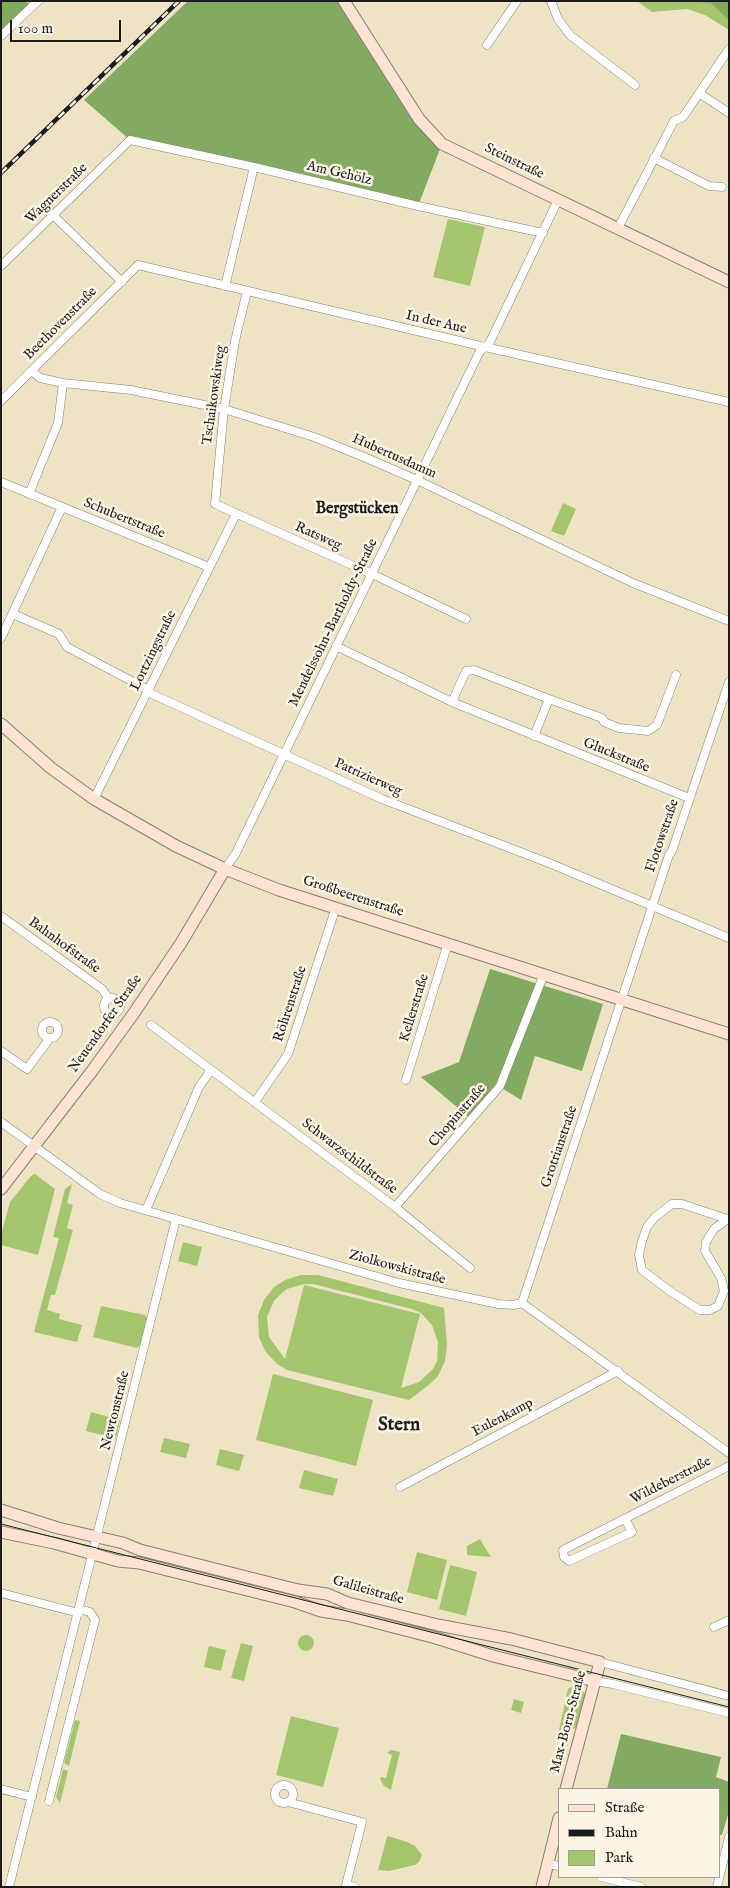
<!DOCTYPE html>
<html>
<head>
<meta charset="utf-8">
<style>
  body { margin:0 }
  #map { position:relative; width:730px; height:1888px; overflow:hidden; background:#eee4c5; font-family:"IM FELL English",serif }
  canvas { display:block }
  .frame { position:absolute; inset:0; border:2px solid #1c1c1c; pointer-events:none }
  .legend { position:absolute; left:558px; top:1788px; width:162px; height:90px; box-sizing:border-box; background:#fcf5e5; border:1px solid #a29e95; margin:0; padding:6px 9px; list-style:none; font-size:15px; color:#1c1c1c }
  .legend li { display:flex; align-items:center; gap:10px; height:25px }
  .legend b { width:25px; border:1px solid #a29e95 }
  .scale { position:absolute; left:10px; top:20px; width:111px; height:22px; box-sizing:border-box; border:2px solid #1c1c1c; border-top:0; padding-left:6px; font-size:15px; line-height:18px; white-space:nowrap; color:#1c1c1c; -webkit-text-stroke:4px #fcf5e5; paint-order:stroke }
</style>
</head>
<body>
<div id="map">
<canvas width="730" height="1888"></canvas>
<div class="frame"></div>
<ul class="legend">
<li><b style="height:6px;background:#fee3d2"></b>Straße</li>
<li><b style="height:6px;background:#1c1c1c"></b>Bahn</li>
<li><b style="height:14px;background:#a4c56e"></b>Park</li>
</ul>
<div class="scale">100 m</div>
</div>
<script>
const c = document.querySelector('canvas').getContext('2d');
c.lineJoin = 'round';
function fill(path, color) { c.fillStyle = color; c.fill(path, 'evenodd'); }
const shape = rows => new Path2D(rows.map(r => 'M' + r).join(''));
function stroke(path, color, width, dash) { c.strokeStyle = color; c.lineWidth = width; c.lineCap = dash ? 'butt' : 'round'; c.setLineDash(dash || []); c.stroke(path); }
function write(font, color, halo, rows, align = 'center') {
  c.font = font + ' "IM FELL English",serif'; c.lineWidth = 5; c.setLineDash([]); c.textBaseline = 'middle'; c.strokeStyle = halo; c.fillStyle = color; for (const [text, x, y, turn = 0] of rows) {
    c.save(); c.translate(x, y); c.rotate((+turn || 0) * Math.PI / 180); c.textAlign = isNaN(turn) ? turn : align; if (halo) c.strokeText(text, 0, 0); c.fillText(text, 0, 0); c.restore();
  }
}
const green = shape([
  [637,1,729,1,729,30,705,15,687,9,652,12],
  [448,219,485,227,470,286,433,277],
  [563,503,576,509,564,536,551,531],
  [35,1174,55,1189,38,1255,1,1245,1,1235,10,1202,31,1176],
  [72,1184,67,1203,73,1205,67,1228,73,1230,55,1295,51,1295,47,1310,60,1314,59,1319,82,1325,77,1342,34,1332,59,1238,53,1237,65,1189],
  [183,1242,202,1247,197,1266,178,1261],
  [301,1275,318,1275,444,1308,447,1345,445,1361,438,1376,430,1384,409,1400,287,1370,277,1364,265,1351,259,1337,258,1315,264,1300,274,1287,285,1280],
  [304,1284,313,1284,412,1309,421,1313,432,1325,438,1342,437,1361,433,1369,419,1382,401,1388,420,1314,304,1285,285,1359,269,1337,267,1317,274,1301,282,1293,287,1289],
  [101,1306,145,1315,147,1319,141,1344,137,1348,93,1337],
  [273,1374,373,1400,356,1466,256,1440],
  [91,1412,120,1420,116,1438,86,1431],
  [164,1438,190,1444,186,1458,160,1452],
  [220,1449,244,1455,239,1471,216,1465],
  [304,1470,338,1479,333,1496,299,1488],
  [480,1539,484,1546,491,1557,467,1555,467,1546],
  [417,1552,447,1560,437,1600,407,1592],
  [450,1565,477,1572,466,1616,439,1609],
  '298 1643a8 8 0 1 1 16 0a8 8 0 1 1-16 0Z',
  [241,1643,253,1646,244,1681,231,1678],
  [209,1646,226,1650,221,1671,204,1667],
  [571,1687,585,1693,585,1696,577,1727,568,1732,559,1730,568,1689],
  [514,1699,524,1702,521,1713,511,1710],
  [291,1716,339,1728,323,1787,276,1775],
  [75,1720,80,1721,69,1766,64,1763],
  [391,1750,400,1752,391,1790,384,1786,380,1779,381,1777,386,1778,392,1755,387,1753],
  [63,1769,68,1771,60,1803,56,1797],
  [388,1836,407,1842,415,1846,422,1855,419,1862,415,1865,389,1871,378,1870,387,1837]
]);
const forest = shape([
  [1,1,26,1,29,4,1,30],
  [188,1,344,1,442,144,418,206,130,140,84,100],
  [685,1,729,1,729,20,711,3],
  [490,969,603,1004,582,1071,535,1056,521,1100,497,1085,469,1117,421,1077,459,1062],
  [621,1734,721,1757,716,1777,729,1782,729,1811,722,1835,719,1835,719,1789,607,1789]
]);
const street = shape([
  [551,1,558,19,571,36,635,85],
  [1,36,38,1],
  [487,45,517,1],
  [699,93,729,113],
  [654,158,709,186,722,187],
  [53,215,122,282],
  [618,228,674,121,683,117,729,49],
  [1,266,130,140,254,167,418,206,543,233],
  [225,286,254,167],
  [247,291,235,341,224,409,215,504,372,574,466,619],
  [32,371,40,378,63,383,131,390,224,409,314,437,364,457,417,480,633,583,729,621],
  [1,401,138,265,485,347,729,402],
  [1,482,209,567],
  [29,494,58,423,63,383],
  [13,614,59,634,67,647,143,687,152,694,382,799,549,863,729,938],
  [1,638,62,507],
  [336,646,452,702,689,798],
  [549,699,602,718,604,722,619,728,648,731,657,725,676,675],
  [452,702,466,671,474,670,549,699,534,736],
  [94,799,236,514],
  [225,869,236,853,480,351,489,344,558,200],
  [1,916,102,989,109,999],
  '104 1006a8 8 0 1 1 16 0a8 8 0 1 1-16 0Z',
  '42 1030a8 8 0 1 1 16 0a8 8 0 1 1-16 0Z',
  [151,1025,395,1207,470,1268],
  [1,1051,27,1069,50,1038],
  [406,1080,448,943],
  [255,1102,288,1054,336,907],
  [1,1122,100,1194,120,1203,399,1283,498,1304,513,1305,522,1303,729,1453],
  [395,1207,500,1086,544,974],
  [146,1210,199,1087,211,1070],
  [727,1219,682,1204,672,1204,655,1217,647,1227,642,1241,639,1255,642,1270,671,1292,700,1310,710,1310,718,1306,724,1291,721,1278,705,1251,706,1242,714,1229,729,1218],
  [522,1303,669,855,672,851,729,682],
  [400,1487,618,1371],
  [625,1519,632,1532,569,1561,564,1557,563,1550,640,1511,729,1466],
  [1,1593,79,1613],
  [714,1627,729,1620],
  [600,1662,729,1696],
  [595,1681,613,1684,729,1713],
  '275 1794a9 9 0 1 1 18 0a9 9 0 1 1-18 0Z',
  [1,1789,32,1797],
  [49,1801,95,1620,90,1612,79,1609],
  [288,1802,362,1822,346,1885,354,1887],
  [548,1864,559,1866],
  [601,1877,641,1887],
  [9,1887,176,1219],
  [717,1887,729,1837]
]);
const secondary = shape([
  [344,1,419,119,442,144,729,282],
  [1,724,51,768,94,799,176,846,225,869,279,890,729,1034],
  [1,1189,92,1071,134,1013,181,943,225,869],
  [1,1510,58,1528,123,1543,140,1550,298,1590,327,1594,348,1603,438,1625,511,1639,600,1662,566,1789],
  [1,1532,54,1543,118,1561,139,1563,295,1602,321,1611,347,1615,436,1638,493,1656,595,1681],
  [542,1887,559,1818]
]);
const tram = shape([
  [1,1524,729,1707]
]);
const rail = shape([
  [1,173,179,1]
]);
const streetNames = [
  ["Steinstraße",514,162,26],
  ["Am Gehölz",339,174,13],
  ["Wagnerstraße",57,194,-44],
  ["In der Aue",436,323,13],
  ["Beethovenstraße",61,324,-45],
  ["Tschaikowskiweg",215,395,-82],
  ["Hubertusdamm",394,457,24],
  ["Schubertstraße",124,519,22],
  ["Ratsweg",318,537,24],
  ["Mendelssohn-Bartholdy-Straße",334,623,-64],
  ["Lortzingstraße",154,651,-64],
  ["Gluckstraße",616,756,22],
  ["Patrizierweg",368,778,24],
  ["Flotowstraße",663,836,-71],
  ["Großbeerenstraße",353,897,18],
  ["Bahnhofstraße",64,946,36],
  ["Röhrenstraße",291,1004,-72],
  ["Kellerstraße",415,1008,-73],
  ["Neuendorfer Straße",106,1024,-55],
  ["Chopinstraße",458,1116,-49],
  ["Grotrianstraße",560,1147,-71],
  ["Schwarzschildstraße",349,1157,37],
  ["Ziolkowskistraße",397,1268,15],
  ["Newtonstraße",116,1411,-76],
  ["Eulenkamp",503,1418,-28],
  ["Wildeberstraße",671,1481,-27],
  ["Galileistraße",368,1591,16],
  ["Max-Born-Straße",569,1722,-75]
];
const quarterNames = [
  ["Bergstücken",357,510]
];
const districtNames = [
  ["Stern",399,1426]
];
fill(green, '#a4c56e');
fill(forest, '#83aa61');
stroke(street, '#858070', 9);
stroke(secondary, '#858070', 13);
stroke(street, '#fff', 8);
stroke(secondary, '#fee3d2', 11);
stroke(tram, '#1c1c1c', 1);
stroke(rail, '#1c1c1c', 4.5);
stroke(rail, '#fcf5e5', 2.5, [8]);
write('14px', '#1c1c1c', '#fcf5e5', streetNames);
write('bold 16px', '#1c1c1c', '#fcf5e5', quarterNames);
write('bold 19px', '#1c1c1c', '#fcf5e5', districtNames);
</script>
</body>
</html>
